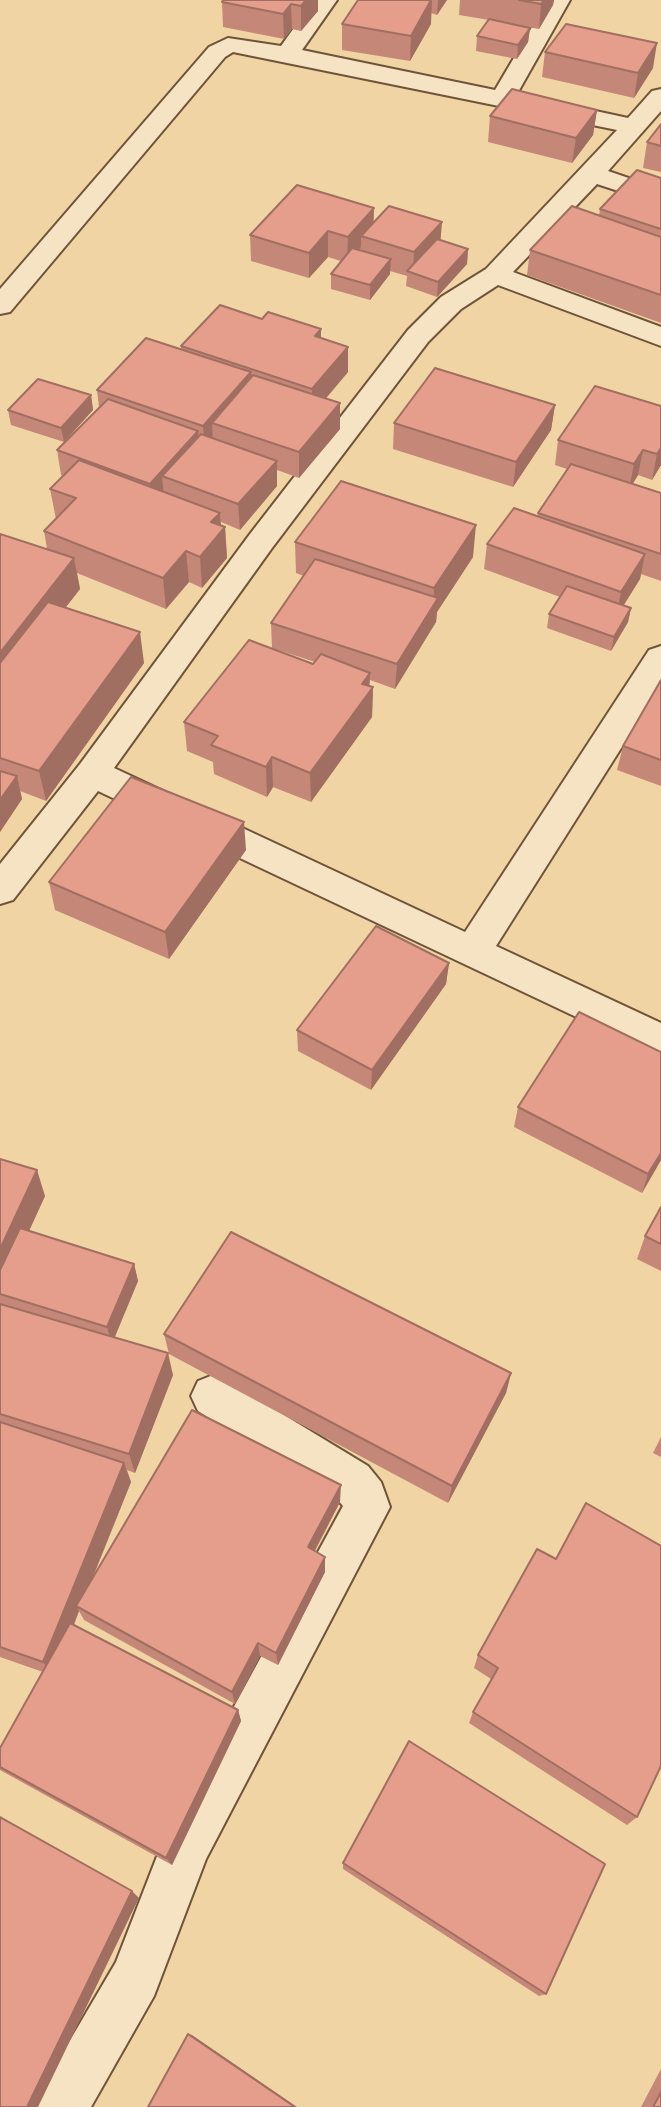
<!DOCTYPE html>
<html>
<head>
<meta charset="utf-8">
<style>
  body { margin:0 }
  canvas { display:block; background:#f0d4a4 }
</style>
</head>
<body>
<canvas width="661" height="2107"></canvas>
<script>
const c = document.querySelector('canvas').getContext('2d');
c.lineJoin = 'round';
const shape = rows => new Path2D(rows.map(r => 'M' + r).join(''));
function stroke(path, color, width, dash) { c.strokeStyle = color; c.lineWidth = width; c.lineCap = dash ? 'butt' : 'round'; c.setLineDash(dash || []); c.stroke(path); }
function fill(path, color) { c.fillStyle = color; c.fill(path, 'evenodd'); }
const minor = shape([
  [314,0,337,0,302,50,495,90,548,0,570,0,517,94,628,118,652,91,661,89,661,111,608,171,661,189,661,205,597,184,513,272,661,327,661,346,498,285,461,309,428,342,272,548,114,768,465,932,649,650,661,646,661,685,496,946,661,1023,661,1057,98,791,13,900,0,904,0,864,80,764,250,534,408,330,441,297,486,269,617,130,233,52,225,57,10,312,0,314,0,289,209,47,228,38,281,46,314,0],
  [213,1375,228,1381,368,1466,381,1482,390,1507,206,1859,154,1996,91,2107,34,2107,42,2088,116,1962,168,1828,343,1506,336,1498,198,1411,191,1396,198,1381,213,1375]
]);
const wall = shape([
  [318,0,318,11,301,31,292,29,284,39,223,27,222,2],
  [358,0,447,0,437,15,431,13,431,24,410,61,342,50,342,24],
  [460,0,554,0,553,5,539,29,527,27,530,28,528,42,517,59,476,51,477,36,489,20,459,15],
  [545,52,653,68,634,98,542,77],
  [597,110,593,135,572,163,488,142,490,116],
  [661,124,661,172,643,168,647,142],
  [661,178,661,323,527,275,530,250,599,216,600,209],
  [374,208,373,223,440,241,468,249,467,264,437,297,406,286,407,276,390,271,390,274,370,300,331,289,331,274,341,261,328,257,309,278,251,261,250,235],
  [262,319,321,329,321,338,348,347,348,372,325,399,340,403,340,429,299,478,277,470,277,486,240,530,221,522,221,526,225,527,227,558,202,588,189,582,166,609,77,573,80,589,65,608,144,663,46,801,20,791,22,799,0,832,0,534,47,549,44,531,56,519,50,489,63,476,61,475,57,450,99,407,97,390,181,349,181,346],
  [91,395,93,410,64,442,11,425,8,410],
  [555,405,551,430,513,487,393,449,394,423],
  [661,406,661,465,652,480,638,475,633,484,661,493,661,581,641,574,640,579,624,605,631,608,628,622,611,651,547,628,549,614,560,597,484,569,487,544,537,516,538,513,567,469,555,465,558,440],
  [295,542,473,557,437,612,436,622,395,689,370,680,369,686,373,687,372,717,311,802,273,787,267,797,214,774,213,762,187,751,184,722,313,664,315,662,272,648,271,623,304,576,296,573],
  [661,680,661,786,617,770,623,746],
  [246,850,169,959,55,910,49,882],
  [449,963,446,984,371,1090,298,1051,297,1030],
  [518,1107,661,1160,642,1193,514,1127],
  [0,1159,45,1196,29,1231,134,1264,138,1281,114,1337,173,1375,135,1473,127,1470,131,1482,92,1580,340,1502,315,1551,325,1557,325,1572,278,1665,260,1656,235,1704,84,1620,79,1611,74,1625,238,1710,241,1721,172,1865,0,1770,0,1748,43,1672,0,1657],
  [661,1207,661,1271,637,1259,645,1236],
  [164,1334,511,1373,506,1393,448,1503,169,1354],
  [661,1437,661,1457,653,1453],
  [537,1549,637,1817,627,1825,469,1723,473,1712,491,1679,474,1668,478,1655],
  [343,1863,546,1994,539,1996,343,1869],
  [661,2069,661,2107,641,2107]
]);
const shadedWall = shape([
  [306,0,318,0,318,11,301,31,301,6],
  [432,0,431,24,410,61,411,36],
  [438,0,447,0,437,15],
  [544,0,554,0,553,5,539,29,541,4],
  [291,4,292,29,284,39,283,14],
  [530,28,528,42,517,59,518,45],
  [657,43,653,68,634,98,638,73],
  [597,110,593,135,572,163,576,138],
  [374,208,373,234,361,236,361,247,347,263,348,237],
  [442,222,440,247,413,274,414,252],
  [328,231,328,257,309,278,309,253],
  [468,249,467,264,437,297,438,282],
  [391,259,390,274,370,300,370,285],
  [321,329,321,355,315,336],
  [348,347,348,372,312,415,312,389],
  [251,372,252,397,212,423,213,442,205,451,203,426],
  [91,395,93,410,64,442,61,428],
  [340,403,340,429,299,478,299,452],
  [555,405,551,430,513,487,516,462],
  [198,431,200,457,162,476,164,497,152,509,150,484],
  [661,448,661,465,652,480,657,454],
  [643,450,638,475,629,489,634,464],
  [277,461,277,486,240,530,238,504],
  [220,513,221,532,225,527,227,558,202,588,200,557,211,522],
  [476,525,473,557,437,612,436,622,395,689,397,664,433,605,434,588],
  [186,551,189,582,166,609,163,578],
  [645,554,640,579,616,617,621,592],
  [74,558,80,589,0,692,0,653],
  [631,608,628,622,611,651,614,637],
  [140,632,144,663,46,801,39,771],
  [370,673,369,692,373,687,372,717,311,802,310,773,362,684],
  [272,757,273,787,267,797,266,767],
  [17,776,22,799,0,832,0,800],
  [244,822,246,850,169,959,165,932],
  [449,963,446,984,371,1090,372,1070],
  [661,1153,661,1160,642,1193,648,1174],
  [37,1170,45,1196,0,1294,0,1249],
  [134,1264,138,1281,112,1344,107,1327],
  [168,1353,173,1375,135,1473,129,1454],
  [511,1373,506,1393,448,1503,452,1486],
  [124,1463,131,1482,80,1608,76,1606,79,1611,53,1676,43,1662],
  [341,1485,340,1502,308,1563,308,1547],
  [325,1557,325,1572,278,1665,276,1653],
  [258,1643,260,1656,235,1704,232,1692],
  [238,1710,241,1721,172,1865,166,1858],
  [132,1891,139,1898,38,2107,27,2107],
  [188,2034,192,2035,297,2107,295,2107]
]);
const building = shape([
  [223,0,306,0,301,6,291,4,283,14,222,2,223,0],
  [358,0,431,0,411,36,342,24,358,0],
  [519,0,544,0,541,4,519,0],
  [489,19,530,28,518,45,477,36,489,19],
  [566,24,657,43,638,73,545,52,566,24],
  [512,89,597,110,576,138,490,116,512,89],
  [661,124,661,146,647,142,661,124],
  [637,170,661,178,661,229,600,209,637,170],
  [297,185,374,208,348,237,328,231,309,253,250,235,297,185],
  [389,206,442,222,414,252,361,236,389,206],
  [572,206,661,237,661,295,530,250,572,206],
  [437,239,468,249,438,282,407,271,437,239],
  [352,248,391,259,370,285,331,274,352,248],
  [220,305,262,319,268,312,321,329,315,336,348,347,312,389,181,346,220,305],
  [146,338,251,372,203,426,97,390,146,338],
  [435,368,555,405,516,462,394,423,435,368],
  [253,375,340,403,299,452,212,423,253,375],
  [38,379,91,395,61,428,8,410,38,379],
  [595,386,661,406,661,448,657,454,643,450,634,464,558,440,595,386],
  [108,399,198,431,150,484,57,450,108,399],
  [201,434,277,461,238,504,162,476,201,434],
  [79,460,220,513,211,522,225,527,200,557,186,551,163,578,44,531,76,498,50,489,79,460],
  [571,464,661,493,661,554,538,513,571,464],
  [341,481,476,525,434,588,295,542,341,481],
  [514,508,645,554,621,592,487,544,514,508],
  [0,534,74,558,0,653,0,534],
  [315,559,438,598,397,664,271,623,315,559],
  [567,586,631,608,614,637,549,614,567,586],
  [48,602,140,632,39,771,0,758,0,663,48,602],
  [249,640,313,664,321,654,370,673,362,684,373,687,310,773,272,757,266,767,211,745,218,736,184,722,249,640],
  [661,680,661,760,623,746,661,680],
  [0,771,17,776,0,800,0,771],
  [131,777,244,822,165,932,49,882,131,777],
  [376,926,449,963,372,1070,297,1030,376,926],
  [579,1012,661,1052,661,1153,648,1174,518,1107,579,1012],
  [0,1159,37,1170,0,1249,0,1159],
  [661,1207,661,1244,645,1236,661,1207],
  [20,1228,134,1264,107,1327,0,1294,0,1270,20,1228],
  [231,1232,511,1373,452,1486,164,1334,231,1232],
  [0,1304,168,1353,129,1454,0,1414,0,1304],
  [192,1410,341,1485,308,1547,325,1557,276,1653,258,1643,232,1692,76,1606,192,1410],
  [0,1422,124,1463,43,1662,0,1647,0,1422],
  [586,1503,661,1546,661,1766,637,1817,473,1712,498,1668,478,1655,537,1549,556,1559,586,1503],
  [70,1623,238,1710,166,1858,0,1767,0,1748,70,1623],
  [409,1741,605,1864,546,1994,343,1863,409,1741],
  [0,1817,132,1891,27,2107,0,2107,0,1817],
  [188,2034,295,2107,148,2107,188,2034],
  [661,2092,661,2107,653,2107,661,2092]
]);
stroke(minor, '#6f5439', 4);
fill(minor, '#f5e3c4');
fill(wall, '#c58878');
fill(shadedWall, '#a06f61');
fill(building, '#e59e8b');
stroke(building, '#a06f61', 2);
</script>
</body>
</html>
